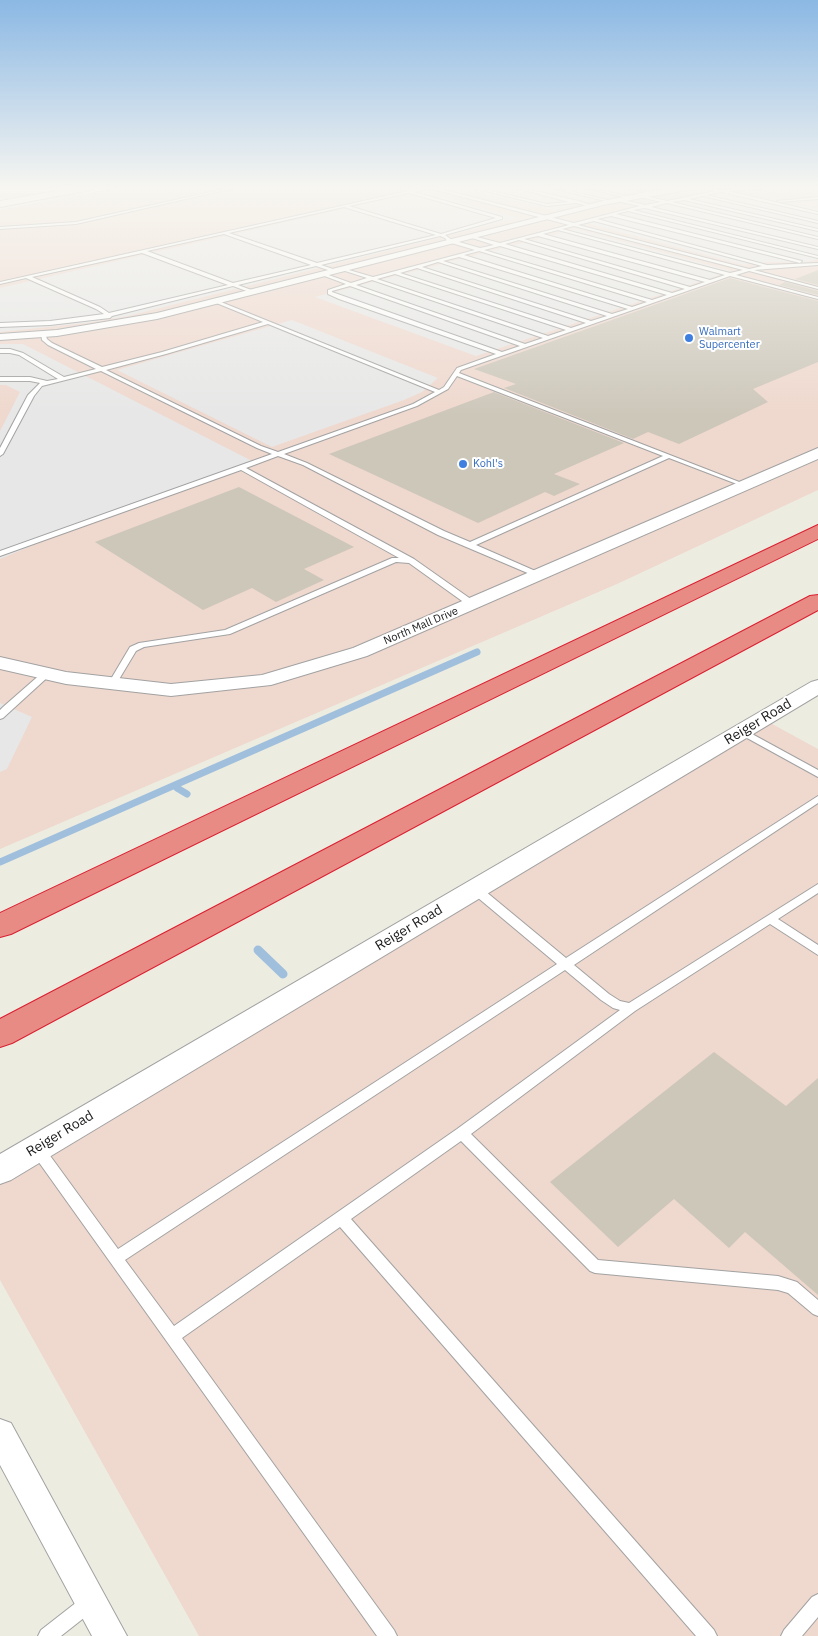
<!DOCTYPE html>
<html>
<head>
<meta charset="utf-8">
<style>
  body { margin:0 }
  canvas { display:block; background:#edece0 }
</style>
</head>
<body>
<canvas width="818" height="1636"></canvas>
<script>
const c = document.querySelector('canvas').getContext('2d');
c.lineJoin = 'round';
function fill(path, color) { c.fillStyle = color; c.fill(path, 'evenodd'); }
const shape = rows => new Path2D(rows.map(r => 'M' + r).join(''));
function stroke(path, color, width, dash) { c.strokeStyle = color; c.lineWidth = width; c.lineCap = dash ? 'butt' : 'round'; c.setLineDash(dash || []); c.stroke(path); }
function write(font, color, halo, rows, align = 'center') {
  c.font = font + ' "IBM Plex Sans",sans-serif'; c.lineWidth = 4; c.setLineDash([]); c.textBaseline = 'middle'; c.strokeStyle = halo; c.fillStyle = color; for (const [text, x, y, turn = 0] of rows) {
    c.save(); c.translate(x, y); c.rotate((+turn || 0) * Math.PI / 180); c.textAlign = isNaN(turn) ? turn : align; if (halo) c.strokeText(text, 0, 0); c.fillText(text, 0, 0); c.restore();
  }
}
const commercial = shape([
  [121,187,818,187,818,490,617,584,0,849,0,210],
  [763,719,818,749,818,1636,199,1636,0,1280,0,1170]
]);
const parking = shape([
  [465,187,667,187,617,195,554,210,460,188],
  [421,191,518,218,128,316,86,323,0,332,0,288],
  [714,192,771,199,818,209,818,259,808,262,768,262,744,265,587,223,671,200],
  [576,229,731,271,476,356,315,297],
  [292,320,438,378,422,392,404,400,272,447,117,370],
  [0,344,23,344,256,463,43,541,0,559,0,431,20,392,6,385,0,385],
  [0,703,32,717,7,769,0,772]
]);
const streamFar1 = shape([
  [177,788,187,794],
  [0,862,477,652]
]);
const stream = shape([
  [258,950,283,974]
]);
const building = shape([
  [818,270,818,285,795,279],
  [730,278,818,301,818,362,753,389,768,402,679,444,648,432,633,439,504,388,516,384,474,369],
  [785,282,818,291,818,295,779,285],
  [494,392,624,443,554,474,580,484,554,496,545,492,478,523,329,454],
  [239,487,354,547,304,569,324,580,276,602,252,588,203,610,95,542],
  [714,1052,786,1106,818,1078,818,1295,745,1232,729,1248,674,1199,618,1247,550,1182]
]);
const service = shape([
  [233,187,238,187,76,224,0,229,0,227,76,222,233,187],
  [426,187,432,187,574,223,640,206,617,201,618,199,645,205,661,202,636,196,637,194,667,201,715,191,701,187,721,190,770,187,768,188,728,191,818,212,818,214,721,192,706,195,818,221,818,223,703,196,689,199,818,229,818,231,684,200,672,202,818,237,818,239,667,203,651,207,818,247,818,249,645,208,633,210,818,256,818,258,628,211,616,214,802,261,800,263,611,216,597,219,767,265,818,263,818,265,754,270,818,287,818,289,749,271,736,275,818,297,818,299,730,276,461,370,459,373,747,485,742,486,669,458,476,545,540,573,540,577,537,577,438,535,303,465,278,456,246,468,414,559,475,602,475,606,469,606,409,563,396,562,230,634,144,647,136,651,115,686,109,686,108,684,130,647,139,643,225,630,392,558,399,558,241,470,0,556,0,551,272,454,257,448,101,371,42,386,34,396,3,454,0,456,0,448,28,395,40,383,30,381,0,381,0,377,30,377,47,381,58,379,19,355,10,353,0,353,0,349,10,349,23,353,64,377,96,369,48,345,42,340,41,333,45,333,47,339,52,343,102,367,162,352,263,322,214,302,216,300,439,390,444,387,457,368,496,354,339,299,328,294,328,290,346,284,319,274,323,273,351,283,367,278,342,270,342,268,373,277,475,250,448,242,445,238,440,236,321,265,336,270,334,272,316,266,238,285,254,291,252,293,233,286,112,316,110,318,50,325,0,327,0,323,50,321,104,314,96,309,26,278,0,284,0,282,426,187],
  [429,188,569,225,500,243,469,235,469,237,494,245,480,248,452,240,445,235,502,219,502,217,414,192,429,188],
  [409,193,496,218,441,234,349,206,409,193],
  [344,207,436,235,317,263,229,233,344,207],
  [594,221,762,266,749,269,578,225,594,221],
  [574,226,743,270,730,273,562,229,574,226],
  [558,230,725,275,710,280,543,234,558,230],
  [224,234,311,265,233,283,147,251,224,234],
  [538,236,705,282,690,287,524,239,538,236],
  [519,240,685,289,672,293,505,244,519,240],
  [500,246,667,295,652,300,484,250,500,246],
  [479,251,647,302,632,307,464,255,479,251],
  [142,253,228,285,109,313,100,307,32,277,142,253],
  [459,257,628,309,612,314,443,261,459,257],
  [438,262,607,316,591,321,422,267,438,262],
  [417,268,586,323,571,328,400,273,417,268],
  [395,274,566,330,548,336,377,279,395,274],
  [372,280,543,338,525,344,356,285,372,280],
  [350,286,520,346,502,352,332,292,332,291,350,286],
  [268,324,435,392,413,404,278,452,261,446,106,370,166,354,268,324],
  [457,376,663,456,470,542,444,531,307,463,284,454,417,406,448,389,457,376],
  [469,187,474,187,547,204,569,202,513,187,518,187,579,201,593,206,591,207,576,203,547,206,469,187],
  [547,187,552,187,612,201,610,202,547,187],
  [582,187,587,187,630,197,628,198,582,187],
  [624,187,629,187,649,191,647,192,624,187],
  [667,187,672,187,680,189,678,190,667,187],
  [818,197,818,199,779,202,777,201,818,197],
  [46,671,49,672,50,674,49,676,3,718,0,719,0,710,3,707,43,672,46,671],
  [741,728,818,770,818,777,738,733,736,731,741,728],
  [818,796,818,803,574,965,609,994,620,1001,629,1003,818,884,818,893,778,919,818,945,818,955,770,924,635,1011,471,1134,598,1260,778,1276,797,1282,818,1300,818,1316,813,1314,788,1293,778,1290,595,1273,590,1271,461,1141,351,1219,714,1630,717,1636,696,1636,340,1227,182,1338,394,1630,397,1636,377,1636,33,1154,31,1150,33,1146,38,1144,43,1146,118,1249,557,964,471,892,470,889,471,886,479,886,566,958,818,796],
  [565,970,601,1000,613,1008,620,1010,457,1129,174,1326,125,1260,565,970],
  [818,1594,818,1617,802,1636,781,1636,784,1630,812,1597,818,1594],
  [88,1595,94,1598,97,1604,94,1610,61,1636,38,1636,41,1630,82,1598,88,1595]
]);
const minor = shape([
  [686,187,703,187,603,205,157,319,57,336,0,340,0,334,57,330,157,313,603,201,652,191,686,187],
  [0,1419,11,1423,127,1636,92,1636,0,1465,0,1419]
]);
const tertiary = shape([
  [78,187,95,187,90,190,0,207,0,201,78,187],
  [818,448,818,459,367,656,271,685,171,696,66,684,0,669,0,657,66,672,171,684,262,675,353,648,818,448],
  [818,680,818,695,11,1180,0,1184,0,1154,811,682,818,680]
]);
const motorway = shape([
  [818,525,818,539,11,934,0,937,0,913,818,525],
  [818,595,818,610,12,1043,0,1047,0,1019,810,596,818,595]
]);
const markers = [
  [689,338,5,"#3f7fe0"],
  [463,464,5,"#3f7fe0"]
];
const farShopnames = [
  ["Walmart",699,332],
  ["Supercenter",699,345],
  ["Kohl's",473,464]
];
const farStreetnames = [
  ["North Mall Drive",421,626,-23]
];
const streetNames = [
  ["Reiger Road",758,722,-31],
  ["Reiger Road",409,928,-31],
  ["Reiger Road",60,1134,-31]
];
fill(commercial, '#efd8ce');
fill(parking, '#e7e7e7');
stroke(streamFar1, '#9fbfdd', 7);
stroke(stream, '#9fbfdd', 9);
fill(building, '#cdc7ba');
stroke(service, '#a2a2a2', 2);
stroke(minor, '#a2a2a2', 2);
stroke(tertiary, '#a2a2a2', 2);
stroke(motorway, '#da1f30', 2);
fill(service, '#fff');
fill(minor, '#fff');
fill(tertiary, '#fff');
fill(motorway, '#e88b85');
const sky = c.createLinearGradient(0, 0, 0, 416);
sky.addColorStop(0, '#8bb8e4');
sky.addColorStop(0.45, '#f7f6f1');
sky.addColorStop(1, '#f7f6f100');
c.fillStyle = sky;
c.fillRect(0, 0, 818, 416);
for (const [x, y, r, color] of markers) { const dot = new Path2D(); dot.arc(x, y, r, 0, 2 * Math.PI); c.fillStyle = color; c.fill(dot); stroke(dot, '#fff', 2); }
write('11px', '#366cbe', '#fff', farShopnames, 'left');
write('11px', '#1b1b1b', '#fff', farStreetnames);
write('14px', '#1b1b1b', '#fff', streetNames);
</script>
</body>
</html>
